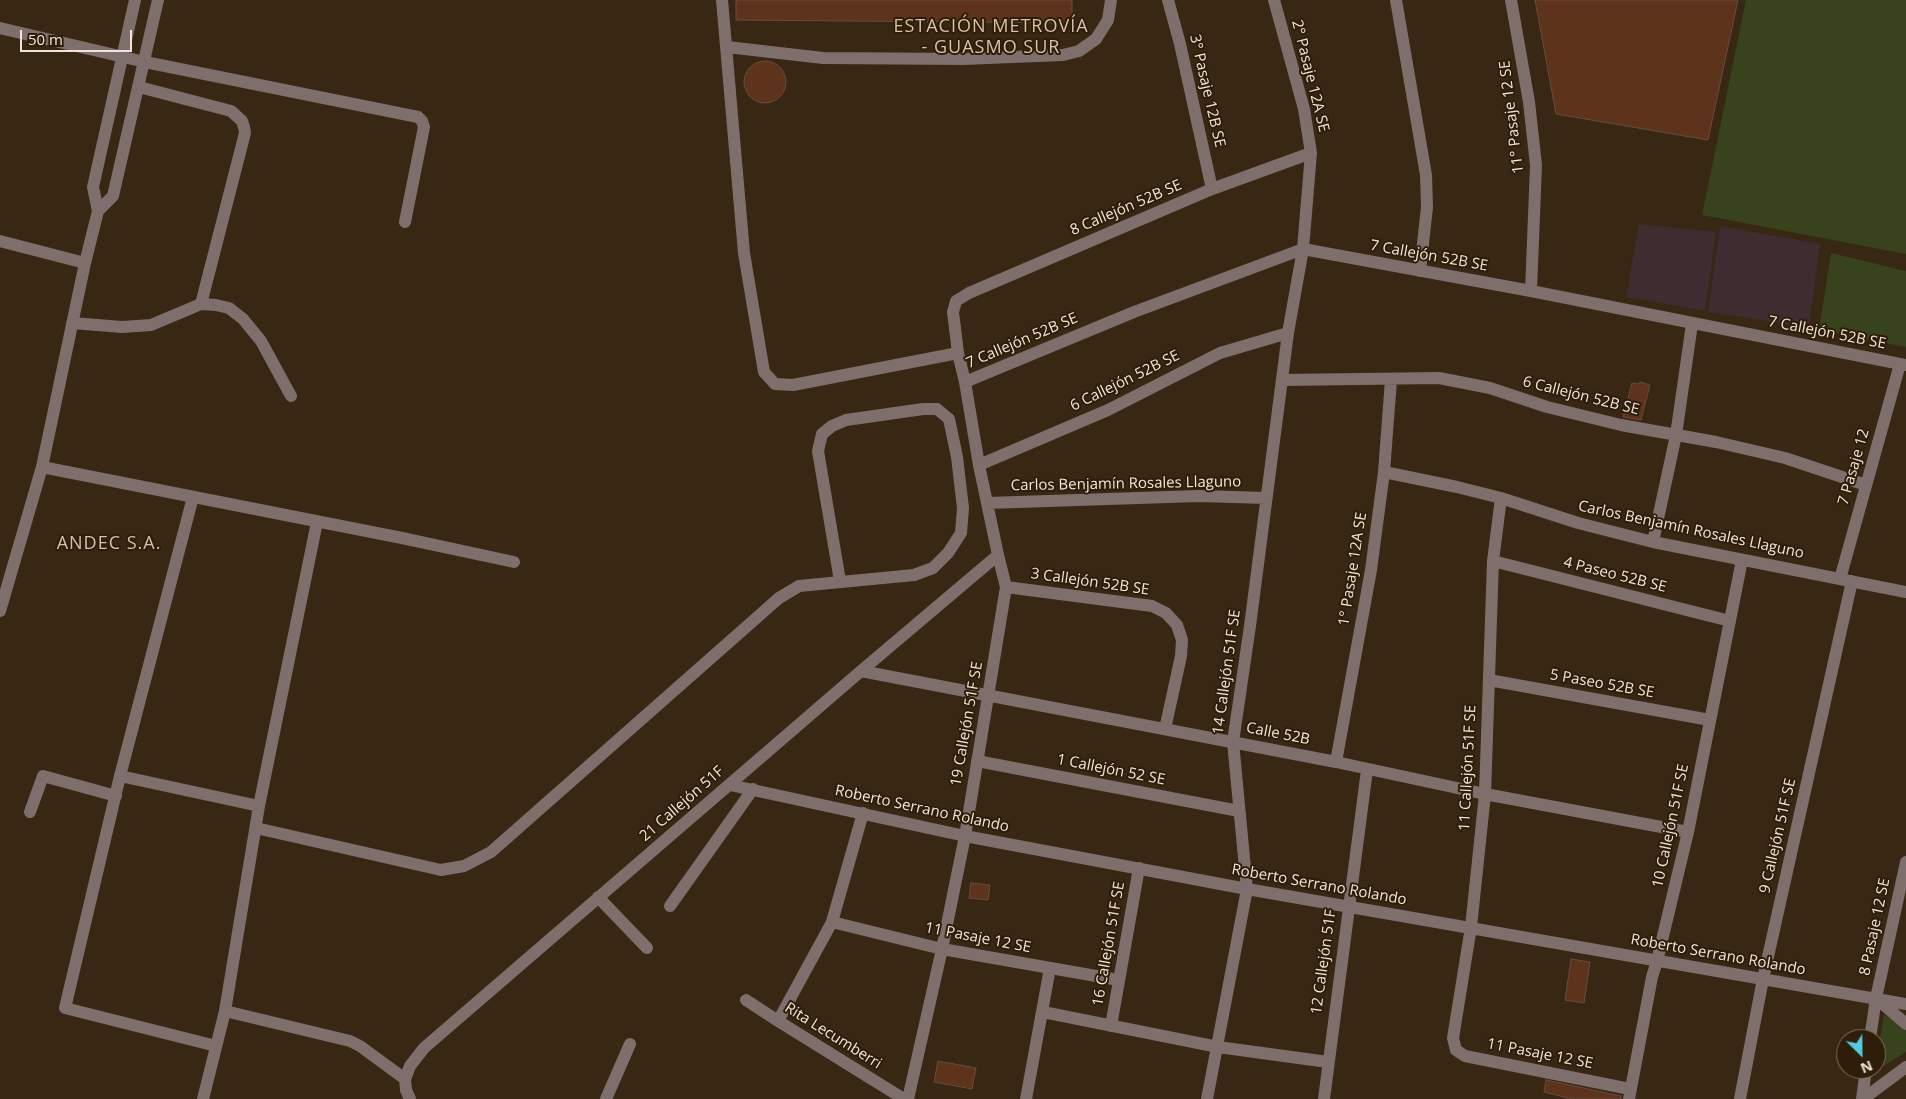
<!DOCTYPE html>
<html>
<head>
<meta charset="utf-8">
<style>
  body { margin:0 }
  #map { position:relative; width:1906px; height:1099px; overflow:hidden; background:#382712; font-family:"Open Sans",sans-serif }
  canvas { display:block }
  .north { position:absolute; left:1836px; top:1029px; width:50px; height:50px; box-sizing:border-box; background:#2e1d08; border:1px solid #7c6d5c; border-radius:50%; rotate:157deg; font-size:14px; font-weight:700; line-height:20px; text-align:center; color:#f1e5d9 }
  .north::after { content:''; display:block; margin:auto; width:18px; height:22px; background:#53cbdb; clip-path:polygon(50% 0,100% 100%,50% 72%,0 100%) }
  .scale { position:absolute; left:20px; top:30px; width:112px; height:22px; box-sizing:border-box; border:2px solid #f1e5d9; border-top:0; padding-left:6px; font-size:15px; line-height:18px; white-space:nowrap; color:#f1e5d9; -webkit-text-stroke:4px #2e1d08; paint-order:stroke }
</style>
</head>
<body>
<div id="map">
<canvas width="1906" height="1099"></canvas>
<div class="north">N</div>
<div class="scale">50 m</div>
</div>
<script>
const c = document.querySelector('canvas').getContext('2d');
c.lineJoin = 'round';
function fill(path, color) { c.fillStyle = color; c.fill(path, 'evenodd'); }
const shape = rows => new Path2D(rows.map(r => 'M' + r).join(''));
function stroke(path, color, width, dash) { c.strokeStyle = color; c.lineWidth = width; c.lineCap = dash ? 'butt' : 'round'; c.setLineDash(dash || []); c.stroke(path); }
function write(font, color, halo, rows, align = 'center') {
  c.font = font + ' "Open Sans",sans-serif'; c.lineWidth = 4; c.setLineDash([]); c.textBaseline = 'middle'; c.strokeStyle = halo; c.fillStyle = color; for (const [text, x, y, turn = 0] of rows) {
    c.save(); c.translate(x, y); c.rotate((+turn || 0) * Math.PI / 180); c.textAlign = isNaN(turn) ? turn : align; if (halo) c.strokeText(text, 0, 0); c.fillText(text, 0, 0); c.restore();
  }
}
const medical = shape([
  [1639,224,1716,232,1705,311,1626,297],
  [1720,226,1820,244,1809,327,1708,312]
]);
const green = shape([
  [1746,0,1906,0,1906,254,1702,215],
  [1831,253,1906,271,1906,347,1819,330],
  [1884,1014,1906,1030,1906,1052,1879,1069,1876,1068,1876,1063]
]);
const building = shape([
  [736,0,1072,0,1072,23,736,20,736,0],
  [1535,0,1738,0,1708,140,1556,114,1535,0],
  '744 82a21 21 0 1 1 42 0a21 21 0 1 1-42 0Z',
  [1640,382,1650,385,1641,420,1623,417,1632,383,1638,384,1640,382],
  [971,883,990,885,988,900,969,898,971,883],
  [1571,959,1590,962,1584,1003,1565,1000,1571,959],
  [938,1061,976,1068,972,1089,934,1082,938,1061],
  [1546,1080,1621,1096,1621,1099,1572,1099,1544,1092,1546,1080]
]);
const minor = shape([
  [722,0,744,253,764,372,775,384,793,385,958,353],
  [1168,0,1180,44,1212,189],
  [1396,0,1426,175,1427,207,1420,271],
  [1511,0,1529,102,1536,165,1531,291],
  [0,28,145,62,418,117,422,121,424,127,405,222],
  [727,47,823,58,963,59,1063,55,1079,51,1096,39,1108,20,1111,0],
  [139,87,231,111,242,121,244,127,245,133,201,304],
  [98,211,113,196,158,0],
  [0,241,85,263],
  [72,323,122,327,151,325,201,304,216,305,229,308,243,319,261,341,291,396],
  [1282,380,1439,378,1490,388,1547,407,1621,425,1716,442,1785,458,1866,485],
  [965,382,1134,312,1303,249,1531,291,1906,365],
  [979,465,1108,410,1220,353,1288,333],
  [42,467,402,538,514,562],
  [1384,472,1457,487,1501,498,1578,523,1653,542,1906,592],
  [1501,498,1493,561,1485,794,1471,927,1453,1038,1456,1050,1465,1056,1630,1089],
  [987,503,1199,496,1266,498],
  [1653,542,1676,435,1692,324],
  [1493,561,1730,621],
  [1840,579,1900,364],
  [1006,587,1152,606,1166,613,1177,625,1182,640,1181,656,1165,729],
  [0,611,42,467,85,263,98,211,93,187,135,0],
  [861,671,1336,762,1485,794,1688,832],
  [1489,680,1710,720],
  [977,761,1239,811],
  [1336,762,1371,570,1384,472,1391,380],
  [120,776,193,497],
  [730,785,965,836,1247,889,1906,1004],
  [30,812,43,776,116,796],
  [256,828,441,870,464,866,491,852,779,598,799,586,914,575,933,568,948,553,961,533,963,508,957,457,949,419,937,409,923,409,846,420,832,426,822,434,818,451,840,581],
  [598,897,647,948],
  [670,906,753,789],
  [832,922,942,949,1119,980],
  [1876,998,1906,1024],
  [746,1000,778,1021,904,1099],
  [225,1011,350,1041,360,1046,405,1079],
  [1043,1012,1218,1047,1328,1062],
  [778,1021,832,922,863,813],
  [1111,1026,1139,868],
  [1870,1039,1876,998,1906,862],
  [216,1046,65,1008,120,776,259,806],
  [203,1099,225,1011,259,806,317,522],
  [410,1099,406,1090,405,1079,410,1066,424,1048,861,671,998,555],
  [606,1099,630,1044],
  [908,1099,942,949,965,836,1006,587,998,555,979,465,965,382,958,353,953,312,956,301,969,293,1212,189,1311,153],
  [1026,1099,1050,968],
  [1207,1099,1247,889,1233,742,1250,626,1288,333,1303,249,1311,153,1304,109,1274,0],
  [1324,1099,1367,770],
  [1629,1099,1652,977,1657,961,1688,832,1742,560],
  [1740,1099,1763,979,1852,581],
  [1862,1099,1866,1069],
  [1863,1099,1906,1067]
]);
const streetNames = [
  ["2° Pasaje 12A SE",1310,76,76],
  ["3° Pasaje 12B SE",1207,91,77],
  ["11° Pasaje 12 SE",1512,117,-97],
  ["8 Callejón 52B SE",1126,208,-23],
  ["7 Callejón 52B SE",1429,256,10],
  ["7 Callejón 52B SE",1827,333,11],
  ["7 Callejón 52B SE",1022,341,-23],
  ["6 Callejón 52B SE",1125,381,-26],
  ["6 Callejón 52B SE",1581,396,14],
  ["7 Pasaje 12",1854,467,-74],
  ["Carlos Benjamín Rosales Llaguno",1126,484,-1],
  ["Carlos Benjamín Rosales Llaguno",1691,530,12],
  ["1° Pasaje 12A SE",1353,569,-81],
  ["4 Paseo 52B SE",1615,575,14],
  ["3 Callejón 52B SE",1090,582,8],
  ["14 Callejón 51F SE",1227,672,-82],
  ["5 Paseo 52B SE",1602,684,10],
  ["19 Callejón 51F SE",967,724,-80],
  ["Calle 52B",1278,734,11],
  ["11 Callejón 51F SE",1468,768,-87],
  ["1 Callejón 52 SE",1111,770,11],
  ["21 Callejón 51F",682,804,-41],
  ["Roberto Serrano Rolando",922,809,12],
  ["10 Callejón 51F SE",1671,826,-78],
  ["9 Callejón 51F SE",1778,836,-77],
  ["Roberto Serrano Rolando",1319,885,10],
  ["8 Pasaje 12 SE",1875,927,-78],
  ["11 Pasaje 12 SE",978,938,11],
  ["16 Callejón 51F SE",1109,944,-80],
  ["Roberto Serrano Rolando",1718,955,10],
  ["12 Callejón 51F",1324,962,-82],
  ["Rita Lecumberri",833,1036,32],
  ["11 Pasaje 12 SE",1540,1054,11]
];
const quarterNames = [
  ["ESTACIÓN METROVÍA",991,27],
  ["- GUASMO SUR",991,48],
  ["ANDEC S.A.",109,544]
];
fill(medical, '#3f2c31');
fill(green, '#38421d');
fill(building, '#5e331c');
stroke(building, '#674c3f', 1);
stroke(minor, '#7e6f6c', 12);
write('15px', '#f1e5d9', '#2e1d08', streetNames);
c.letterSpacing = '1px';
write('18px', '#d7c1a8', '#2e1d08', quarterNames);
c.letterSpacing = '0px';
</script>
</body>
</html>
